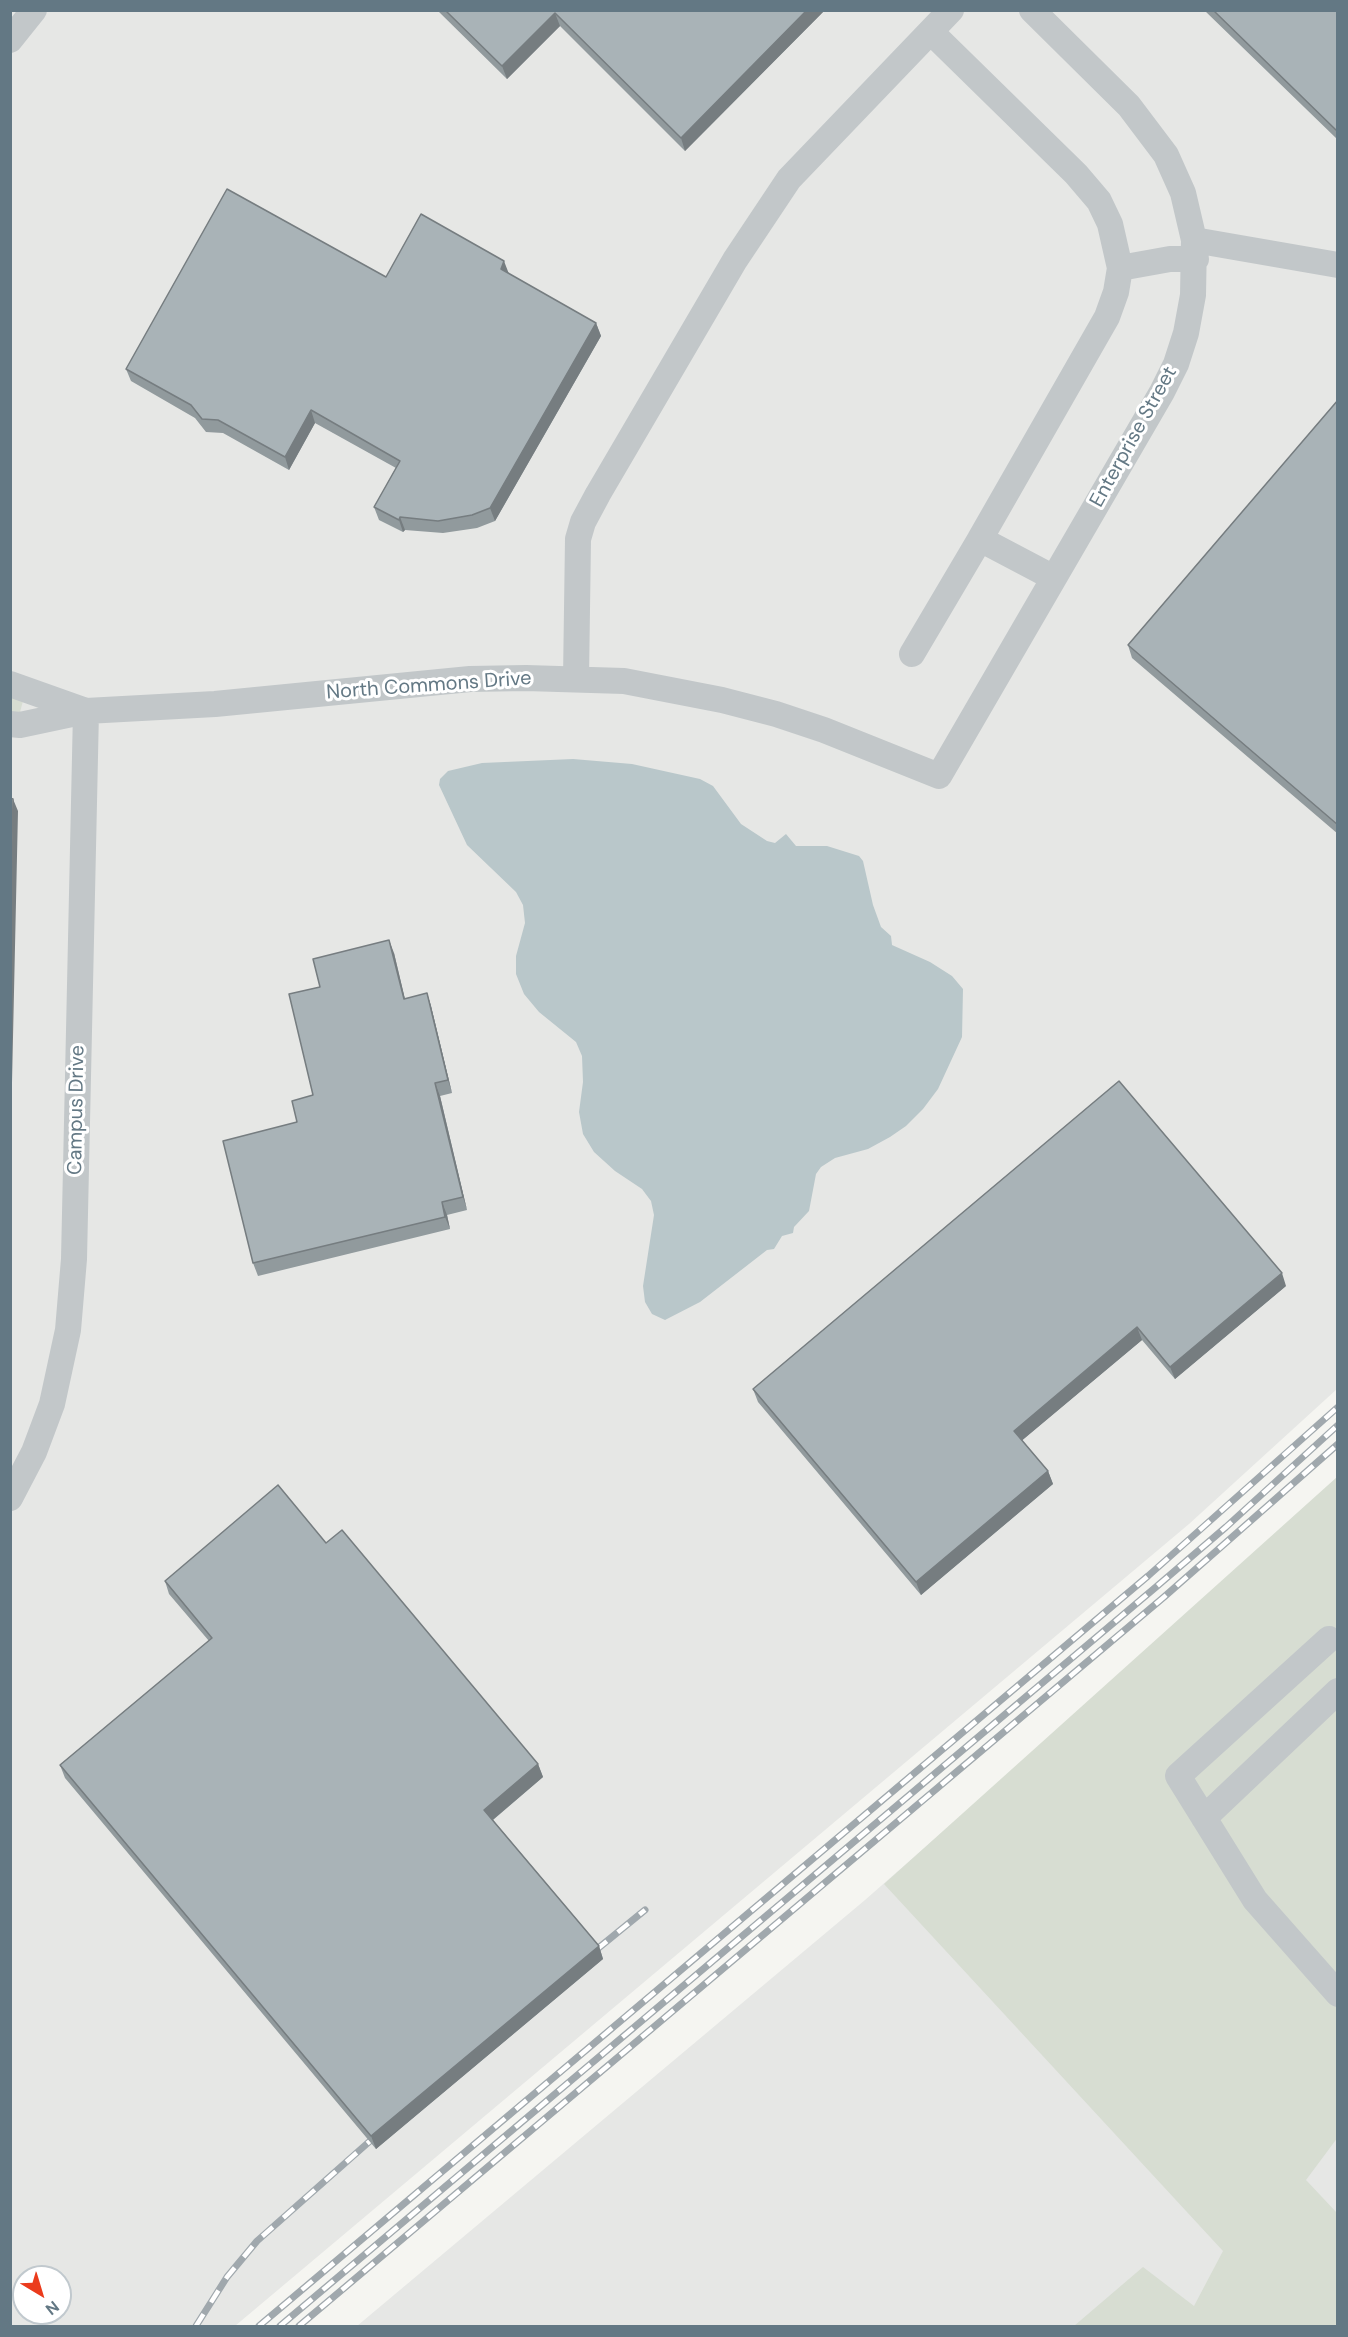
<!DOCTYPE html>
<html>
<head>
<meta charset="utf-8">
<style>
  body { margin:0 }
  #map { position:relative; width:1348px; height:2337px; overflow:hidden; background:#f5f5f1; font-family:"DM Sans",sans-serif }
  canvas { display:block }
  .frame { position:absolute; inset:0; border:12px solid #637884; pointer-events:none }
  .north { position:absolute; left:12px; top:2265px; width:60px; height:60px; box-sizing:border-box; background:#fff; border:2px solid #c1c9ce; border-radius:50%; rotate:142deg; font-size:16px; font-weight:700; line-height:24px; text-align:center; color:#637884 }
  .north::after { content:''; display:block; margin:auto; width:21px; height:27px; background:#eb3b1c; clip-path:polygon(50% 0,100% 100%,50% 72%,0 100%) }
</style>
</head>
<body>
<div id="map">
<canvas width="1348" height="2337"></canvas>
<div class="frame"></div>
<div class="north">N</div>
</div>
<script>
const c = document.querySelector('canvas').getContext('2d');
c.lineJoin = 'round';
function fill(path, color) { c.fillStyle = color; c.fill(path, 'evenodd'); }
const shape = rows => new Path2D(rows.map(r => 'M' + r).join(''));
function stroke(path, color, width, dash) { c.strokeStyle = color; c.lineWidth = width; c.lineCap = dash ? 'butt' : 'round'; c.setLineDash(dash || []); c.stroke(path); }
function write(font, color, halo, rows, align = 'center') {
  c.font = font + ' "DM Sans",sans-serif'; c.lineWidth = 6; c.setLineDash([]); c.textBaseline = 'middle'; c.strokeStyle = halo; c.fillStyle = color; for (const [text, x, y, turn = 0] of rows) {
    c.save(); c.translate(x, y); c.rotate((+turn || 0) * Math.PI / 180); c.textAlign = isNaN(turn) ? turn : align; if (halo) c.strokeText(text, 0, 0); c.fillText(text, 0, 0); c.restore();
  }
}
const built = shape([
  [11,11,1337,11,1337,1389,1189,1524,235,2326,11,2326],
  [24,2277,60,2277,60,2313,24,2313],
  [1337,1486,1337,2326,357,2326,865,1900]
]);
const green = shape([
  [11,696,23,701,20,712,11,714],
  [1337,1477,1338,2137,1306,2180,1337,2213,1337,2326,1074,2326,1143,2267,1194,2306,1223,2251,884,1884]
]);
const water = shape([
  [573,759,632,764,700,779,713,786,741,824,767,841,775,843,786,834,796,846,827,846,859,856,863,861,873,905,881,927,891,936,892,945,930,962,952,976,963,989,962,1037,938,1089,923,1109,906,1126,890,1137,868,1149,835,1158,821,1167,816,1174,809,1211,794,1227,793,1233,782,1236,774,1249,767,1250,700,1302,665,1320,652,1314,645,1302,643,1286,654,1215,651,1201,642,1189,615,1171,594,1152,583,1134,579,1112,583,1082,582,1056,576,1042,539,1012,524,994,516,974,516,956,525,923,523,905,516,892,467,845,439,785,440,779,448,771,482,763]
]);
const minor = shape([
  [931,32,1076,174,1099,201,1110,224,1120,268,1170,259,1196,259],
  [10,40,34,10],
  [1194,240,1338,265],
  [1054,578,980,539,1107,317,1116,292,1120,268],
  [912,654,980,539],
  [576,679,578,539,583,522,598,494,735,260,789,179,951,10],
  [10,684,86,711],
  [10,724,20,725,86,711,215,704,470,679,526,678,624,681,722,700,776,714,824,730,939,776,1162,392,1176,364,1186,333,1193,295,1194,240,1183,193,1166,155,1129,106,1032,10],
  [10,1498,34,1452,52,1404,68,1330,74,1259,86,711],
  [1329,1639,1178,1776,1255,1900,1338,1994],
  [1204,1818,1338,1691]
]);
const rail = shape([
  [596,1950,645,1910],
  [196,2326,227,2277,257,2241,370,2141],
  [259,2326,1148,1576,1338,1407],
  [280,2326,1156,1587,1226,1527,1338,1425],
  [299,2326,1164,1597,1338,1444]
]);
const wall = shape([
  [437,10,825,10,685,151,560,26,507,79],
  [1204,10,1338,10,1338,140],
  [509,274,596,323,601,336,495,521,477,528,443,533,405,530,403,532,379,520,374,507,396,468,315,423,289,470,223,433,206,432,195,418,131,381,126,369,386,277],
  [1338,400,1338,834,1132,658,1128,645],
  [394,953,405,999,427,993,431,1006,452,1093,440,1096,467,1210,447,1215,450,1229,258,1276,253,1263,297,1122],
  [1286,1286,1175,1379,1142,1340,1022,1440,1048,1471,1053,1484,921,1595,758,1402,753,1389],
  [326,1543,538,1764,543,1777,493,1820,599,1946,603,1959,376,2149,65,1778,60,1765,209,1641,169,1594,165,1581]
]);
const shadedWall = shape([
  [807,10,825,10,685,151,681,138],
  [555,13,560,26,507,79,502,66],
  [504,261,509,274,501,269],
  [596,323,601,336,495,521,490,508],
  [311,410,315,423,289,470,285,457],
  [400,517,405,530,403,532,399,520],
  [13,799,18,811,10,1173,10,929],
  [389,940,394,953,408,1012,404,999],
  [427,993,431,1006,452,1093,448,1080],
  [435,1083,440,1096,467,1210,463,1197],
  [442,1202,447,1215,450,1229,445,1217],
  [1282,1273,1286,1286,1175,1379,1170,1367],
  [1137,1327,1142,1340,1019,1443,1014,1431],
  [1048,1471,1053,1484,921,1595,916,1582],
  [538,1764,543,1777,489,1823,484,1810],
  [599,1946,603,1959,376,2149,371,2136]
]);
const building = shape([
  [445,10,807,10,681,138,555,13,502,66,445,10],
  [1213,10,1338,10,1338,128,1336,130,1213,10],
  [227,189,386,277,421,214,504,261,501,269,596,323,490,508,472,515,438,521,400,517,399,520,374,507,400,461,311,410,285,457,218,420,202,419,191,405,126,369,227,189],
  [1338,400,1338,825,1128,645,1338,400],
  [10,798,13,799,10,929,10,798],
  [389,940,404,999,427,993,448,1080,435,1083,463,1197,442,1202,445,1217,253,1263,223,1141,297,1122,292,1101,313,1095,289,994,320,987,313,959,389,940],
  [1119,1081,1282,1273,1170,1367,1137,1327,1014,1431,1048,1471,916,1582,753,1389,1119,1081],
  [278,1485,326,1543,342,1530,538,1764,484,1810,599,1946,371,2136,60,1765,212,1638,165,1581,278,1485]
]);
const streetNames = [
  ["Enterprise Street",1134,437,-61],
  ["North Commons Drive",429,686,-4],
  ["Campus Drive",77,1110,-89]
];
fill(built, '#e6e7e5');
fill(green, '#d7ddd2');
fill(water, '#b9c7ca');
stroke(minor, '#c2c7c9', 26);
stroke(rail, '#a0a8ad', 7);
stroke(rail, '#fff', 4.5, [14]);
fill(wall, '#919a9d');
fill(shadedWall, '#767d80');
fill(building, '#a9b3b7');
stroke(building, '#767d80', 1.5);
write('20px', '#637884', '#fff', streetNames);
</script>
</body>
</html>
